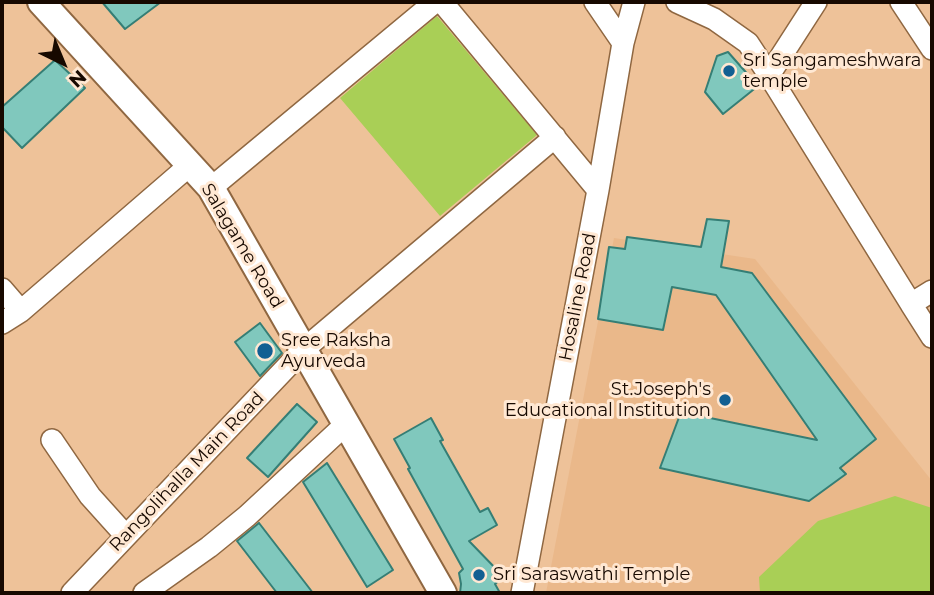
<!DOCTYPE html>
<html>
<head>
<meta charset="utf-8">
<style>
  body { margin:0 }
  #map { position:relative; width:934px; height:595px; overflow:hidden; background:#eec299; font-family:Montserrat,sans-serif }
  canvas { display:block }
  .frame { position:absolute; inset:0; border:4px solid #170900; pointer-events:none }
  .north { position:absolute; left:28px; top:28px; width:70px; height:70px; -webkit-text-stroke:5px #ffe8d3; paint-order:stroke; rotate:137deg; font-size:19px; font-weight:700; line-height:28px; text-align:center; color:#170900 }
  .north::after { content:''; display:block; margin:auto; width:24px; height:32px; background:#170900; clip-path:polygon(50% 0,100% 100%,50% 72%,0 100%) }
</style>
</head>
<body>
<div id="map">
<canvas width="934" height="595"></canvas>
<div class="frame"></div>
<div class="north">N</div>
</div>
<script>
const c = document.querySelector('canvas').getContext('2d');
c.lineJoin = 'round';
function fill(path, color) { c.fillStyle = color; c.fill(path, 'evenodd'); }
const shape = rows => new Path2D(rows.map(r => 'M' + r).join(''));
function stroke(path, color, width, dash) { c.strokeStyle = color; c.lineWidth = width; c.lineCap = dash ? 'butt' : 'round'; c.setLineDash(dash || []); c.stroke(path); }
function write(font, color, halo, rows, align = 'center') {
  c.font = font + ' Montserrat,sans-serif'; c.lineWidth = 6; c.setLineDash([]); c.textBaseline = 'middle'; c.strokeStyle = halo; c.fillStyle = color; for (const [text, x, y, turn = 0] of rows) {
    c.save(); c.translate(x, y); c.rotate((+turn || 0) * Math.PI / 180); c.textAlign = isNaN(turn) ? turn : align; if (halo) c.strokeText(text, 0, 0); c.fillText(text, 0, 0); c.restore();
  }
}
const built = shape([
  [614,238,755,259,932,481,932,593,546,593]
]);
const green = shape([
  [437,16,537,135,440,216,340,98],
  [895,496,932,508,932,593,760,593,759,577,818,521]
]);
const building = shape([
  [102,2,161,2,125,29,102,2],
  [728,52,758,86,723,114,705,92,717,56,728,52],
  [55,60,85,88,22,148,2,127,2,107,55,60],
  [707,219,729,221,721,267,752,273,876,439,840,468,846,474,809,501,660,468,681,412,817,440,716,295,672,287,663,330,598,319,609,247,625,249,627,237,701,247,707,219],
  [260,323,282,353,260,376,235,342,260,323],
  [297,404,317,422,268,477,247,458,297,404],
  [431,418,443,440,440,441,480,512,488,508,497,525,469,541,500,573,497,576,500,580,495,584,500,593,460,593,461,584,459,573,463,569,408,469,410,468,394,439,431,418],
  [327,463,393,570,367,587,303,482,327,463],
  [259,523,313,593,277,593,237,541,259,523]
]);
const minor = shape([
  [442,2,598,190],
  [595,2,623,43],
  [677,2,714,19,748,43,769,75,816,2],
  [901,2,932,49],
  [769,75,911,304],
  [211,188,435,2],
  [2,289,21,311,2,323],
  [932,291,911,304,932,337],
  [21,311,190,165],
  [52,440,90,496,126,536],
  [72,593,303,350,555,137],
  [144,593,209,547,247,516,346,424],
  [522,593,598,190,623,43,634,2]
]);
const major = shape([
  [41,2,211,188,443,593]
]);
const markers = [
  [729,71,7,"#125f92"],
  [265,351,9,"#125f92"],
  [725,400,7,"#125f92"],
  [479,575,7,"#125f92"]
];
const poiNames = [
  ["Sri Sangameshwara",743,61],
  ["temple",743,82],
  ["Sree Raksha",281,341],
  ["Ayurveda",281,362],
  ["St.Joseph's",711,390,"right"],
  ["Educational Institution",711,411,"right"],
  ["Sri Saraswathi Temple",493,575]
];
const streetNames = [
  ["Salagame Road",242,246,59],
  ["Hosaline Road",578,297,-79],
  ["Rangolihalla Main Road",187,472,-46]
];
fill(built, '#eab88a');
fill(green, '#a9cf56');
fill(building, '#80c8bd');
stroke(building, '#357e75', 2);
stroke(minor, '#8f6741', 24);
stroke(major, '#8f6741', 30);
stroke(minor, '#fff', 21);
stroke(major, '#fff', 26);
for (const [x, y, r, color] of markers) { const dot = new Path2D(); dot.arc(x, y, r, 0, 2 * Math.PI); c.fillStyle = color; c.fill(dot); stroke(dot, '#ffe8d3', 2.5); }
write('18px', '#170900', '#ffe8d3', poiNames, 'left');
write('18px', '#170900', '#ffe8d3', streetNames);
</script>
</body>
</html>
